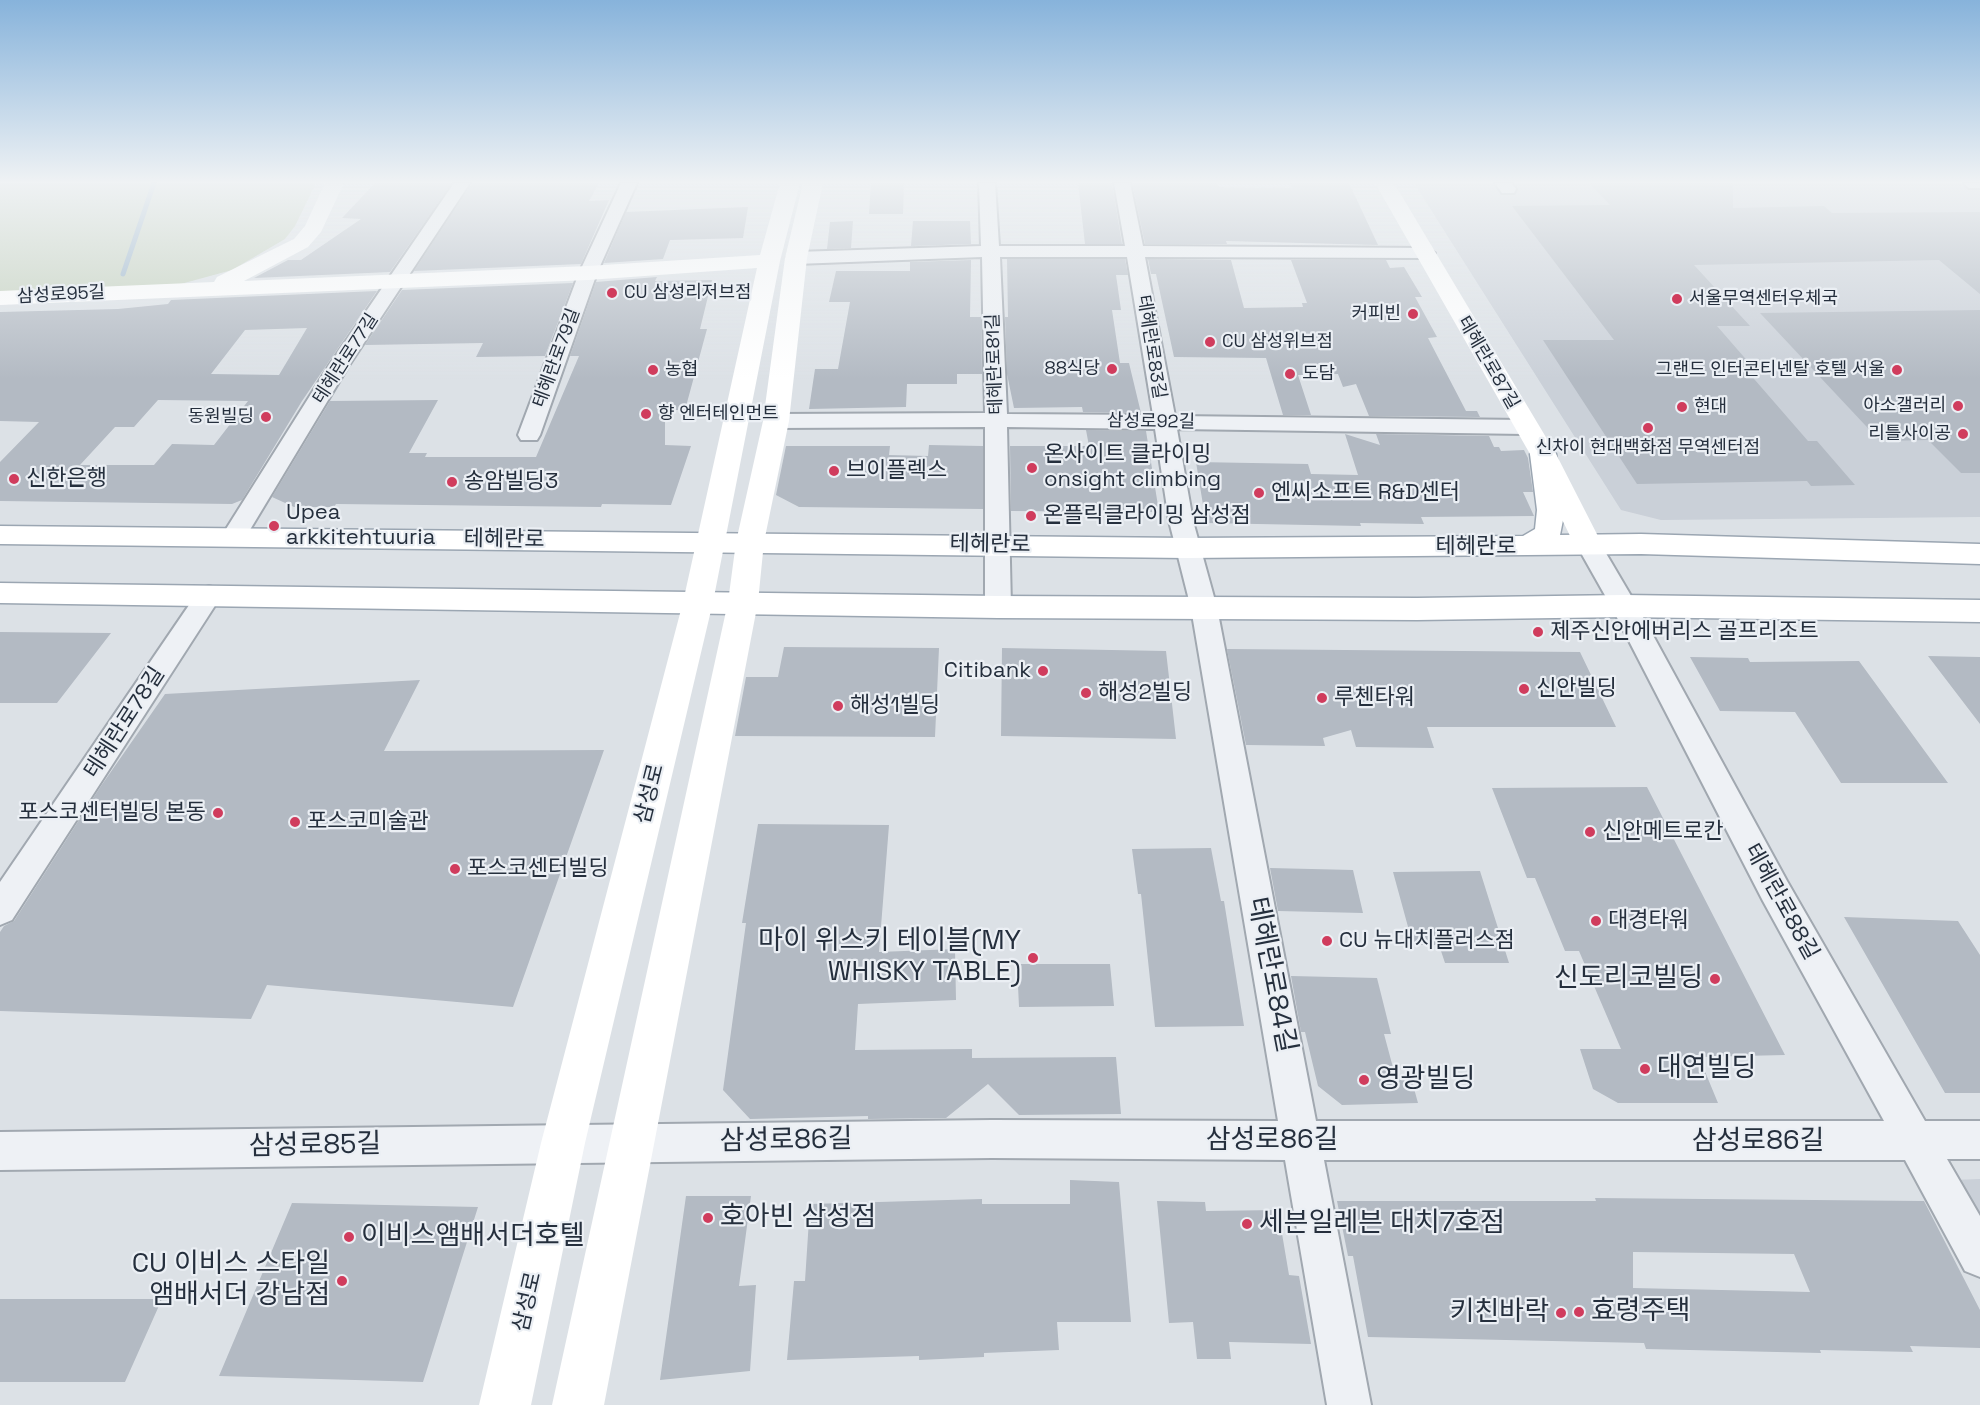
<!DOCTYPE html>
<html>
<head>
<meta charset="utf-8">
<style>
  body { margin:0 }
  canvas { display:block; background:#dce1e6 }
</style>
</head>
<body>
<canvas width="1980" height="1405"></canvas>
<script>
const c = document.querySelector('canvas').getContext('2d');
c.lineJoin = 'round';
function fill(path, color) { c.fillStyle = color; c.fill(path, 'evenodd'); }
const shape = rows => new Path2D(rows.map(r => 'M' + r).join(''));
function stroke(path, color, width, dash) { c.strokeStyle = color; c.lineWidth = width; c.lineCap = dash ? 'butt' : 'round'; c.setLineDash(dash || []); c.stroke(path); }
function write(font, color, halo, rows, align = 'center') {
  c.font = font + ' "Space Grotesk","Noto Sans KR",sans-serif'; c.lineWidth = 4.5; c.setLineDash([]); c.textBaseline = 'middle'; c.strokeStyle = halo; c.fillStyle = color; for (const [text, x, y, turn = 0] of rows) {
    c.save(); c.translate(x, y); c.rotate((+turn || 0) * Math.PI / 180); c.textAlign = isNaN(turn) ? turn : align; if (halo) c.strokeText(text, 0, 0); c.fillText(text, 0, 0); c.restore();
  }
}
const built = shape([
  [1414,183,1980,183,1980,517,1661,520,1621,510],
  [1980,1179,1980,1229,1952,1180]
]);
const green = shape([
  [0,183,316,183,295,226,285,239,232,270,177,285,0,294]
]);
const stream = shape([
  [123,274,154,183]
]);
const building = shape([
  [375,183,452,183,390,272,254,278,288,260,301,260,361,219,342,218],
  [472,183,599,183,589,201,609,200,581,264,414,271],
  [871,183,904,183,903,214,869,214],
  [1078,183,1112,183,1122,244,1085,244],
  [1132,183,1217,183,1219,187,1292,188,1290,183,1349,183,1378,245,1226,241,1227,244,1145,244],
  [1589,183,1733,183,1733,208,1824,206,1832,213,1980,212,1980,294,1939,260,1694,265,1750,326,1717,326,1757,372,1748,372,1808,441,1817,441,1855,485,1811,486,1807,481,1637,484,1543,340,1614,340,1512,206,1610,205],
  [748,207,743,238,670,240,663,259,604,263,626,212],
  [853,221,851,248,827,249,830,222],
  [913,221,970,221,971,244,911,246],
  [1007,259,1125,259,1128,275,1116,275,1121,310,1112,310,1120,363,1129,363,1141,413,1083,412,1082,407,1014,408,1007,374,1005,317,1008,317],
  [1148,259,1231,260,1244,308,1303,307,1302,303,1307,303,1291,260,1386,260,1390,268,1404,267,1422,297,1415,297,1437,337,1428,338,1466,411,1477,411,1480,417,1369,416,1356,384,1343,387,1338,374,1298,375,1311,415,1283,415,1266,358,1174,357,1156,274,1151,274],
  [971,260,970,317,981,317,982,374,957,374,957,384,907,384,906,407,809,409,815,369,838,369,850,302,829,302,836,271,910,271,910,262],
  [657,277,655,281,712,280,700,329,707,329,685,410,665,410,665,445,691,446,671,505,602,504,601,507,336,504,334,507,294,507,272,497,330,401,438,400,409,453,427,453,425,457,536,457,579,356,570,356,596,282],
  [573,283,545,356,476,357,483,343,365,345,402,290],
  [377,291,302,401,242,500,232,504,0,501,0,462,39,422,0,421,0,312,118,309,168,304,171,300],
  [307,328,279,375,211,374,245,330],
  [158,400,248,401,214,445,172,444,154,465,80,465,115,427,134,427],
  [1980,310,1980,473,1961,473,1928,440,1880,441,1760,313],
  [1086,430,1146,431,1159,512,1011,511,1010,446,1089,446],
  [1345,434,1380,445,1376,434,1489,436,1494,447,1499,447,1501,451,1524,450,1528,458,1533,492,1523,492,1534,516,1421,517,1424,524,1360,523,1361,526,1206,523,1196,462,1308,464,1311,474,1358,475],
  [929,445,983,446,983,509,799,507,776,495,786,446,890,446,889,455,928,456],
  [0,632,111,633,57,703,0,703],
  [784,647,939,648,935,737,735,736,746,677,778,677],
  [1002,648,1166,651,1176,739,1001,736],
  [1227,649,1580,652,1616,727,1427,727,1434,748,1356,747,1351,730,1323,738,1325,746,1246,745],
  [1928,656,1980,657,1980,724],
  [1690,657,1748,658,1750,662,1859,661,1948,783,1841,783,1795,712,1720,711],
  [420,680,384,751,604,750,513,1007,267,985,251,1019,0,1011,0,932,4,926,14,921,101,786,165,694],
  [1647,787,1785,1055,1699,1057,1718,1103,1618,1103,1593,1089,1580,1049,1621,1049,1579,951,1565,951,1535,878,1527,878,1492,788],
  [758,824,889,825,879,952,955,949,956,1000,858,1004,855,1050,972,1049,972,1058,1116,1057,1121,1114,1019,1115,988,1084,946,1118,868,1119,868,1116,750,1119,723,1090,746,923,742,923],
  [1211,848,1221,901,1224,901,1244,1026,1155,1027,1141,894,1138,894,1132,849],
  [1270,868,1353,870,1363,913,1278,911],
  [1480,871,1509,963,1445,963,1439,945,1413,945,1393,872],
  [1844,917,1958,921,1980,955,1980,1093,1945,1093],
  [1017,964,1110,964,1114,1006,1019,1007],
  [1291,976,1377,978,1391,1034,1384,1034,1395,1075,1410,1074,1418,1103,1342,1105,1318,1086,1305,1032,1301,1032],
  [1070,1180,1119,1182,1131,1322,1057,1322,1059,1350,984,1353,984,1357,919,1360,919,1356,787,1360,794,1281,805,1281,810,1204,982,1199,982,1204,1070,1204],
  [686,1196,751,1196,739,1286,756,1285,750,1371,660,1380],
  [1595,1198,1924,1201,1980,1310,1980,1348,1910,1346,1913,1352,1820,1350,1821,1353,1646,1349,1644,1343,1368,1337,1353,1256,1348,1256,1337,1201,1596,1201],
  [1633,1252,1794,1254,1810,1292,1633,1288],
  [1157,1201,1205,1202,1206,1211,1278,1210,1289,1275,1299,1276,1311,1344,1229,1342,1231,1359,1197,1359,1193,1322,1169,1323],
  [292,1203,478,1207,423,1382,219,1376],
  [0,1299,162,1299,125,1382,0,1382]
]);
const street = shape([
  [454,183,470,183,348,367,242,543,233,545,224,543,221,537,328,367,454,183],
  [621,183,637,183,597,273,540,435,537,440,521,440,518,435,579,273,621,183],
  [979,183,995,183,999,246,1125,246,1114,183,1130,183,1143,246,1426,248,1435,253,1426,258,1145,257,1175,416,1525,420,1533,422,1536,427,1533,432,1525,434,1177,429,1193,521,1217,608,1316,1121,1884,1121,1763,901,1611,606,1576,544,1579,538,1588,536,1597,538,1637,606,1787,881,1925,1121,1980,1121,1980,1159,1947,1159,1980,1216,1980,1277,1965,1271,1905,1160,1324,1160,1371,1405,1327,1405,1285,1160,992,1158,0,1170,0,1132,992,1120,1278,1121,1191,608,1169,521,1155,429,1007,427,1011,607,1007,613,998,616,989,613,985,607,985,427,776,428,768,426,765,421,768,416,776,414,985,413,982,257,796,264,787,258,796,252,981,246,979,183],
  [1000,257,1127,257,1153,415,1007,414,1000,257],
  [1495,183,1512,183,1516,189,1514,193,1502,193,1495,183],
  [1964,183,1980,183,1980,188,1969,188,1964,183],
  [209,586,218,589,222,595,218,601,12,920,0,925,0,882,200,589,209,586]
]);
const secondary = shape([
  [325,183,344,183,321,232,308,247,244,281,588,266,760,255,780,183,800,183,780,261,713,602,585,1143,531,1405,479,1405,541,1143,683,602,757,268,588,280,0,305,0,291,214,282,217,277,294,239,305,226,325,183],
  [803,183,823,183,807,258,789,421,764,542,758,602,604,1405,552,1405,728,602,736,542,763,421,785,258,803,183],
  [1375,183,1394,183,1556,454,1602,544,1598,551,1588,554,1578,551,1574,544,1530,454,1375,183]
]);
const primary = shape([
  [1543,446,1552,448,1556,454,1565,510,1560,535,1641,534,1980,544,1980,564,1641,554,1186,558,0,544,0,526,1186,538,1523,536,1535,529,1537,510,1530,454,1534,448,1543,446],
  [0,583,998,596,1417,598,1624,595,1980,600,1980,622,1624,617,1417,620,998,618,0,603,0,583]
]);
const markers = [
  [612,293,6,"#d03c5d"],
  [1677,299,6,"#d03c5d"],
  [1413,314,6,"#d03c5d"],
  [1210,342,6,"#d03c5d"],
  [1112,369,6,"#d03c5d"],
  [653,370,6,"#d03c5d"],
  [1897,370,6,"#d03c5d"],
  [1290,374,6,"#d03c5d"],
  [1958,406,6,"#d03c5d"],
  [1682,407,6,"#d03c5d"],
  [646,414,6,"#d03c5d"],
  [266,417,6,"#d03c5d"],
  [1648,428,6,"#d03c5d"],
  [1963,434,6,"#d03c5d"],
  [1032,468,6,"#d03c5d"],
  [834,471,6,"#d03c5d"],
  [14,479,6,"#d03c5d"],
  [452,482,6,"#d03c5d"],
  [1259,493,6,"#d03c5d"],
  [1031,516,6,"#d03c5d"],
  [274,526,6,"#d03c5d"],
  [1538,632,6,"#d03c5d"],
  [1043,671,6,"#d03c5d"],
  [1524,689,6,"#d03c5d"],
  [1086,693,6,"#d03c5d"],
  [1322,698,6,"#d03c5d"],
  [838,706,6,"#d03c5d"],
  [218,813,6,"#d03c5d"],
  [295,822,6,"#d03c5d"],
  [1590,832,6,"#d03c5d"],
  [455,869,6,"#d03c5d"],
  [1596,921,6,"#d03c5d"],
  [1327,941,6,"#d03c5d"],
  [1033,958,6,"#d03c5d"],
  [1715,979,6,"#d03c5d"],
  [1645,1069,6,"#d03c5d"],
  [1364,1080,6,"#d03c5d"],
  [708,1218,6,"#d03c5d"],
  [1247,1224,6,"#d03c5d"],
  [349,1237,6,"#d03c5d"],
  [342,1281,6,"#d03c5d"],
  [1579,1312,6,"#d03c5d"],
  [1561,1313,6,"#d03c5d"]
];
const farPoinames = [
  ["CU 삼성리저브점",624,293],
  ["서울무역센터우체국",1689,299],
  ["커피빈",1401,314,"right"],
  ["CU 삼성위브점",1222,342],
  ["88식당",1100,369,"right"],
  ["농협",665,370],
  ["그랜드 인터콘티넨탈 호텔 서울",1885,370,"right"],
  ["도담",1302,374],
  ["아소갤러리",1946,406,"right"],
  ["현대",1694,407],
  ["향 엔터테인먼트",658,414],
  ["동원빌딩",254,417,"right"],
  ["리틀사이공",1951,434,"right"],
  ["신차이 현대백화점 무역센터점",1648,448,"center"]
];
const farStreetnames = [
  ["삼성로95길",61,295,-3],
  ["테헤란로83길",1151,347,81],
  ["테헤란로79길",557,358,-70],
  ["테헤란로77길",346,359,-57],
  ["테헤란로87길",1488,363,60],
  ["테헤란로81길",995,364,-92],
  ["삼성로92길",1151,422,1]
];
const poiNames = [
  ["온사이트 클라이밍",1044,455],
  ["onsight climbing",1044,480],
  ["브이플렉스",846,471],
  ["신한은행",26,479],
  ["송암빌딩3",464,482],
  ["엔씨소프트 R&D센터",1271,493],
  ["Upea",286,513],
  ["arkkitehtuuria",286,538],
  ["온플릭클라이밍 삼성점",1043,516],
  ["제주신안에버리스 골프리조트",1550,632],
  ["Citibank",1031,671,"right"],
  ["신안빌딩",1536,689],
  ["해성2빌딩",1098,693],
  ["루첸타워",1334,698],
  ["해성1빌딩",850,706],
  ["포스코센터빌딩 본동",206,813,"right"],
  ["포스코미술관",307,822],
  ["신안메트로칸",1602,832],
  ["포스코센터빌딩",467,869],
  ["대경타워",1608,921],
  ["CU 뉴대치플러스점",1339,941]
];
const streetNames = [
  ["테헤란로",504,540,1],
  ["테헤란로",990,545,1],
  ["테헤란로",1476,547],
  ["테헤란로78길",125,723,-57],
  ["삼성로",650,794,-76],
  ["테헤란로88길",1781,902,61],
  ["삼성로",528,1302,-77]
];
const nearPoinames = [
  ["마이 위스키 테이블(MY",1021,942,"right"],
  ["WHISKY TABLE)",1021,973,"right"],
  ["신도리코빌딩",1703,979,"right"],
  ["대연빌딩",1657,1069],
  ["영광빌딩",1376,1080],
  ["호아빈 삼성점",720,1218],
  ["세븐일레븐 대치7호점",1259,1224],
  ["이비스앰배서더호텔",361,1237],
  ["CU 이비스 스타일",330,1265,"right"],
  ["앰배서더 강남점",330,1296,"right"],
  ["효령주택",1591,1312],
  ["키친바락",1549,1313,"right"]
];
const nearStreetnames = [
  ["테헤란로84길",1271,975,79],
  ["삼성로86길",786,1141,-1],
  ["삼성로86길",1272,1141],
  ["삼성로86길",1758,1142],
  ["삼성로85길",315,1146,-1]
];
fill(built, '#cad0d8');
fill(green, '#c3d0bc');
stroke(stream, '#95b1c8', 5);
fill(building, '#b3bac3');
stroke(street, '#a1a8b0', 4);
stroke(primary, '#9ba6b2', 3);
fill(street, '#eef1f5');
fill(secondary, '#fff');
fill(primary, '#fff');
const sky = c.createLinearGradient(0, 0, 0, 379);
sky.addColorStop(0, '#87b3db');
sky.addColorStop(0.48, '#eff2f4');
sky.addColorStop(1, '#eff2f400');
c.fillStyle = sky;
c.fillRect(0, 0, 1980, 379);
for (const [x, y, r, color] of markers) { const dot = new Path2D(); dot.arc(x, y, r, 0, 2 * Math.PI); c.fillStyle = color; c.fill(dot); stroke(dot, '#ebeff4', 2); }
write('18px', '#252f3d', '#ebeff4', farPoinames, 'left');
write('18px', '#252f3d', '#ebeff4', farStreetnames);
write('22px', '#252f3d', '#ebeff4', poiNames, 'left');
write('22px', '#252f3d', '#ebeff4', streetNames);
write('27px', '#252f3d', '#ebeff4', nearPoinames, 'left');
write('27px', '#252f3d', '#ebeff4', nearStreetnames);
</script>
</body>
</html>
